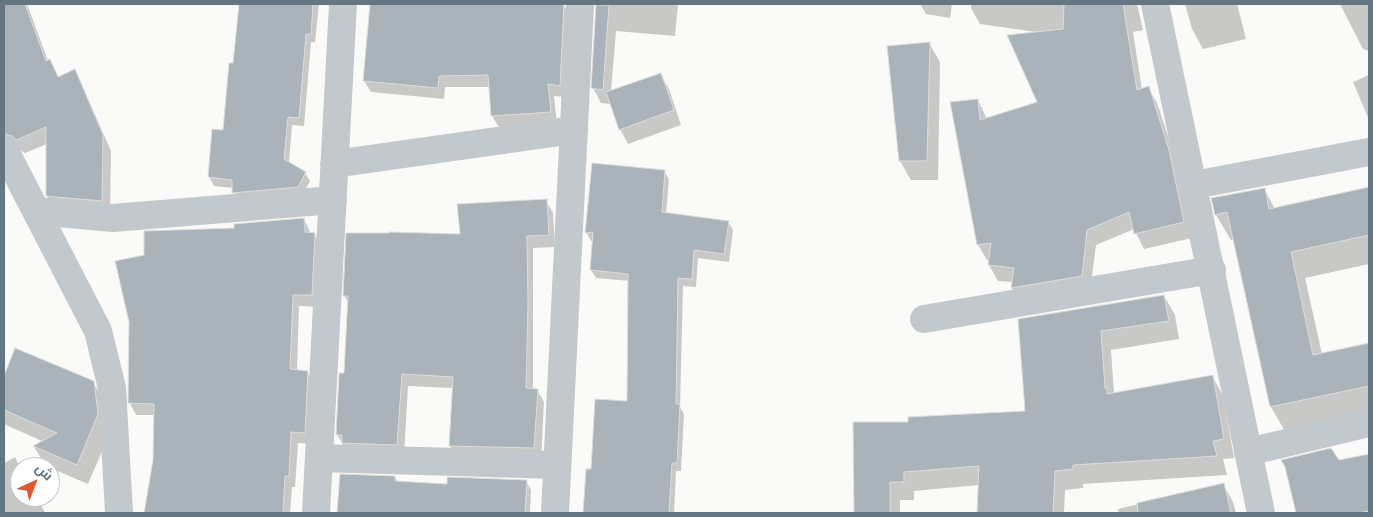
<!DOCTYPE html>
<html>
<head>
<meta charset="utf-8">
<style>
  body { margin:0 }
  #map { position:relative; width:1373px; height:517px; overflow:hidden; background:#fafaf8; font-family:"Archivo Narrow",Cairo,sans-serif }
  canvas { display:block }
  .frame { position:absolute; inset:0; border:5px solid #657683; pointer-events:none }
  .north { position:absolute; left:10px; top:457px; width:50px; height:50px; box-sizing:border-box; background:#fff; border:1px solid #c1c8cd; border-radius:50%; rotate:43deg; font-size:14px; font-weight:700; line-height:20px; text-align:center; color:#657683 }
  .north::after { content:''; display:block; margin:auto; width:18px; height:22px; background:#e4572e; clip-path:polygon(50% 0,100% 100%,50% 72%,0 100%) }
</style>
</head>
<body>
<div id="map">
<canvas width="1373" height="517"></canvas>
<div class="frame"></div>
<div class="north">ش</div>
</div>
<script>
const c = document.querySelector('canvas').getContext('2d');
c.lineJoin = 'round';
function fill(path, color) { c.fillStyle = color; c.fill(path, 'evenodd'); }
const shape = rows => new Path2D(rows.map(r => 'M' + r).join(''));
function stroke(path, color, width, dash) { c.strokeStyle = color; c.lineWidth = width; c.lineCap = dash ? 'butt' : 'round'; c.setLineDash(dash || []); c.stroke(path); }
const shadow = shape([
  [4,4,27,4,48,61,50,61,59,77,74,71,82,85,111,151,110,215,56,210,47,196,47,144,25,153,14,147,4,150],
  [240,4,319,4,315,42,311,42,304,126,292,125,289,163,305,173,310,181,302,196,239,201,233,188,214,186,209,177,224,131,234,64],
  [370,4,564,6,570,17,566,97,554,96,557,124,499,127,492,116,490,87,445,87,444,99,371,92,364,81],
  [596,4,678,4,675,36,616,31,611,91,660,74,669,89,681,125,628,144,620,129,611,104,601,103,593,88],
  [920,4,952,4,950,18,926,14],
  [971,4,1137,4,1143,30,1133,32,1142,90,1148,88,1157,103,1178,166,1192,238,1144,249,1134,229,1096,245,1090,292,1021,303,1012,288,1013,282,998,281,989,265,990,260,987,260,978,245,978,100,987,119,1039,102,1036,32,980,24,971,8],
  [1185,4,1237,4,1246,39,1203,49,1192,29],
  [1340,4,1369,4,1369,51,1363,49],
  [929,43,940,62,938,180,911,180,900,161],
  [1369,75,1369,120,1353,82],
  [664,171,669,179,666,214,728,222,733,230,729,262,698,258,696,287,683,286,680,407,684,414,681,471,676,471,674,513,585,513,587,470,592,470,628,402,630,281,596,278,591,270,593,241,591,241,586,232],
  [1264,189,1275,209,1369,189,1369,264,1305,278,1322,354,1369,344,1369,415,1286,433,1271,407,1235,240,1231,240,1216,215],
  [546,201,553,213,555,247,533,248,533,390,537,390,544,402,541,460,457,458,450,446,454,388,408,386,404,456,344,447,337,434,345,374,349,304,344,295,461,236],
  [304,219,311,234,314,234,321,245,318,307,299,306,297,371,307,372,314,383,311,444,298,443,295,487,292,487,290,513,145,513,154,460,155,415,136,415,130,403,145,256,236,229],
  [1164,296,1175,315,1179,339,1111,350,1114,394,1213,377,1223,396,1234,458,1223,459,1227,475,1083,484,1083,488,1065,490,1064,513,978,513,979,485,914,491,914,500,900,500,900,513,855,513,855,423,909,423,1026,412,1019,320],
  [16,350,93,382,105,402,109,435,88,484,46,466,34,447,44,442,4,424,4,379],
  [1369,455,1369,513,1297,513,1286,468,1339,462],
  [15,457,20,467,20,497,37,497,45,513,4,513,4,463],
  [341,476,395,477,398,482,448,486,526,481,531,490,530,513,339,513],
  [1223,484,1233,502,1236,513,1119,513,1118,509]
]);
const building = shape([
  [4,4,25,4,46,61,50,59,58,77,75,69,103,135,102,201,46,196,46,127,16,140,12,136,4,134,4,4],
  [239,4,313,4,311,34,306,34,299,118,288,117,284,159,306,172,298,187,232,193,232,180,208,177,212,129,223,130,229,63,233,63,239,4],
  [370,4,564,4,560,86,548,84,551,112,491,116,488,75,439,76,438,88,363,81,370,4],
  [1064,4,1123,4,1137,90,1149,86,1169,150,1184,222,1134,234,1129,212,1087,230,1082,276,1011,288,1014,268,988,265,991,243,977,245,950,102,978,99,980,120,1037,102,1007,35,1063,29,1064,4],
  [596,5,609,5,603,90,591,88,596,5],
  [930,42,927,161,899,161,887,46,930,42],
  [661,73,674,110,619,130,606,92,661,73],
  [592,163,665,170,662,212,729,221,724,254,694,250,692,279,678,278,676,404,680,404,677,463,672,463,669,513,583,513,586,469,591,469,595,399,627,401,628,274,590,270,593,232,585,233,592,163],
  [1369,187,1369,235,1291,252,1313,355,1369,343,1369,386,1270,407,1227,212,1215,215,1211,198,1265,188,1269,209,1369,187],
  [547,199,549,235,527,236,528,303,526,388,538,389,534,448,449,446,453,377,402,374,397,445,342,443,342,435,336,435,339,373,344,373,348,296,343,296,346,233,389,233,389,232,460,234,457,204,547,199],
  [304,218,305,232,315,233,312,295,293,295,290,369,308,371,305,433,291,432,289,476,285,476,283,513,144,513,153,460,154,404,128,403,129,322,115,261,144,255,144,231,234,228,234,224,304,218],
  [1164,295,1169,321,1101,331,1105,388,1107,388,1107,394,1213,375,1224,439,1213,441,1217,456,1073,465,1073,469,1055,471,1053,513,977,513,979,466,904,472,904,482,890,482,890,513,854,513,853,422,908,422,908,417,1025,411,1018,319,1164,295],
  [15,348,94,381,98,414,77,465,33,446,57,433,4,410,4,376,15,348],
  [1331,448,1339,460,1369,454,1369,511,1357,513,1296,513,1285,467,1281,460,1331,448],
  [340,474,395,476,395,481,447,484,447,477,527,480,525,513,337,513,340,474],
  [1224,483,1231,513,1138,513,1137,503,1224,483]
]);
const minor = shape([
  [4,149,98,331,112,388,119,513],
  [334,164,574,130],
  [1194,185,1369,152],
  [36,211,113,218,333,200],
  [924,319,1212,270],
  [1248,452,1369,423],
  [319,458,557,465],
  [316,513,343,4],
  [555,513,580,4]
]);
const tertiary = shape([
  [1155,4,1261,513]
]);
fill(shadow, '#0003');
fill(building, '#aab3b9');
stroke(building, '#dcdcda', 1);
stroke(minor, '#c3c8cc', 28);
stroke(tertiary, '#c3c8cc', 28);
</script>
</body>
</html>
